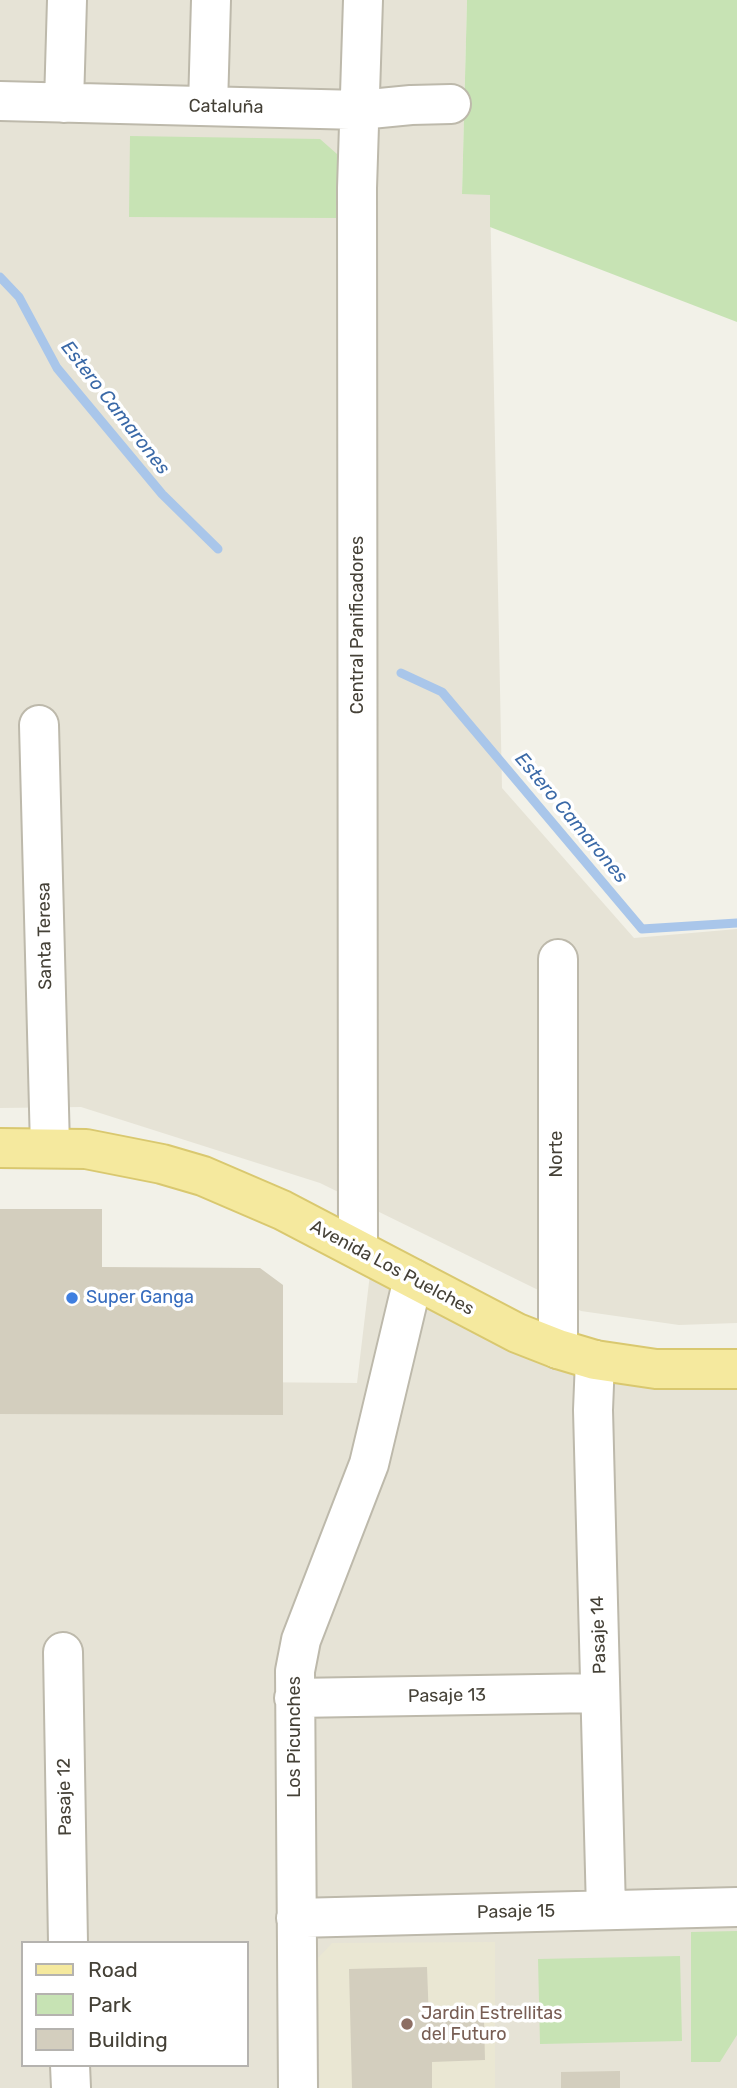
<!DOCTYPE html>
<html>
<head>
<meta charset="utf-8">
<style>
  body { margin:0 }
  #map { position:relative; width:737px; height:2088px; overflow:hidden; background:#f2f1e8; font-family:Rubik,sans-serif }
  canvas { display:block }
  .legend { position:absolute; left:21px; top:1941px; width:228px; height:126px; box-sizing:border-box; background:#fff; border:2px solid #b5b3af; margin:0; padding:9px 12px; list-style:none; font-size:21px; color:#454137 }
  .legend li { display:flex; align-items:center; gap:14px; height:35px }
  .legend b { width:35px; border:2px solid #b5b3af }
</style>
</head>
<body>
<div id="map">
<canvas width="737" height="2088"></canvas>
<ul class="legend">
<li><b style="height:9px;background:#f5e99e"></b>Road</li>
<li><b style="height:19px;background:#c7e3b4"></b>Park</li>
<li><b style="height:19px;background:#d3cebe"></b>Building</li>
</ul>
</div>
<script>
const c = document.querySelector('canvas').getContext('2d');
c.lineJoin = 'round';
function fill(path, color) { c.fillStyle = color; c.fill(path, 'evenodd'); }
const shape = rows => new Path2D(rows.map(r => 'M' + r).join(''));
function stroke(path, color, width, dash) { c.strokeStyle = color; c.lineWidth = width; c.lineCap = dash ? 'butt' : 'round'; c.setLineDash(dash || []); c.stroke(path); }
function write(font, color, halo, rows, align = 'center') {
  c.font = font + ' Rubik,sans-serif'; c.lineWidth = 7; c.setLineDash([]); c.textBaseline = 'middle'; c.strokeStyle = halo; c.fillStyle = color; for (const [text, x, y, turn = 0] of rows) {
    c.save(); c.translate(x, y); c.rotate((+turn || 0) * Math.PI / 180); c.textAlign = isNaN(turn) ? turn : align; if (halo) c.strokeText(text, 0, 0); c.fillText(text, 0, 0); c.restore();
  }
}
const residential = shape([
  [0,0,467,0,462,194,490,194,502,788,634,938,737,929,737,1323,679,1325,581,1311,320,1183,81,1107,0,1108],
  [373,1249,529,1326,663,1356,737,1354,737,2088,0,2088,0,1380,357,1383],
  [23,1943,247,1943,247,2065,23,2065]
]);
const education = shape([
  [495,1942,495,2088,320,2088,316,1960,332,1943]
]);
const green = shape([
  [467,0,737,0,737,322,490,227,490,195,462,194],
  [130,136,320,139,337,154,337,218,129,217],
  [737,1931,737,2035,720,2062,691,2062,691,1932],
  [680,1956,682,2041,540,2044,538,1959]
]);
const stream = shape([
  [0,277,19,297,57,368,162,494,218,549],
  [401,673,442,692,642,929,737,923]
]);
const building = shape([
  [0,1209,102,1209,102,1267,260,1268,283,1285,283,1415,0,1414],
  [427,1967,429,2021,484,2020,485,2060,432,2062,432,2088,352,2088,349,1969],
  [620,2071,620,2088,561,2088,561,2072]
]);
const minor = shape([
  [0,101,360,110,411,105,451,104],
  [64,103,67,0],
  [208,106,211,0],
  [39,725,50,1147],
  [558,959,558,1349],
  [358,1249,357,188,363,0],
  [595,1360,593,1410,606,1910],
  [63,1652,68,1943],
  [294,1698,600,1693],
  [296,1918,737,1907],
  [70,2065,71,2088],
  [298,2088,295,1671,301,1640,369,1464,413,1279]
]);
const major = shape([
  [0,1148,86,1149,162,1164,203,1176,282,1210,517,1333,558,1349,595,1360,656,1369,737,1369]
]);
const markers = [
  [72,1298,7,"#3f7fe0"],
  [407,2024,7,"#8d6e63"]
];
const streetNames = [
  ["Cataluña",226,107,1],
  ["Central Panificadores",358,625,-90],
  ["Santa Teresa",45,936,-91],
  ["Norte",557,1154,-90],
  ["Avenida Los Puelches",392,1268,28],
  ["Pasaje 14",599,1635,-92],
  ["Pasaje 13",447,1696,-1],
  ["Los Picunches",295,1737,-90],
  ["Pasaje 12",65,1797,-91],
  ["Pasaje 15",516,1912,-1]
];
const shopNames = [
  ["Super Ganga",86,1298]
];
const educationNames = [
  ["Jardin Estrellitas",421,2014],
  ["del Futuro",421,2035]
];
const waterNames = [
  ["Estero Camarones",115,408,52],
  ["Estero Camarones",571,818,50]
];
fill(residential, '#e6e3d6');
fill(education, '#eae7d3');
fill(green, '#c7e3b4');
stroke(stream, '#a9c6ea', 9);
fill(building, '#d3cebe');
stroke(minor, '#bdb9ab', 42);
stroke(major, '#d9c86f', 42);
stroke(minor, '#fff', 38);
stroke(major, '#f5e99e', 38);
for (const [x, y, r, color] of markers) { const dot = new Path2D(); dot.arc(x, y, r, 0, 2 * Math.PI); c.fillStyle = color; c.fill(dot); stroke(dot, '#fff', 2.5); }
write('18px', '#454137', '#fff', streetNames);
write('18px', '#366cbe', '#fff', shopNames, 'left');
write('18px', '#785e54', '#fff', educationNames, 'left');
write('italic 19px', '#3a69a7', '#fff', waterNames);
</script>
</body>
</html>
